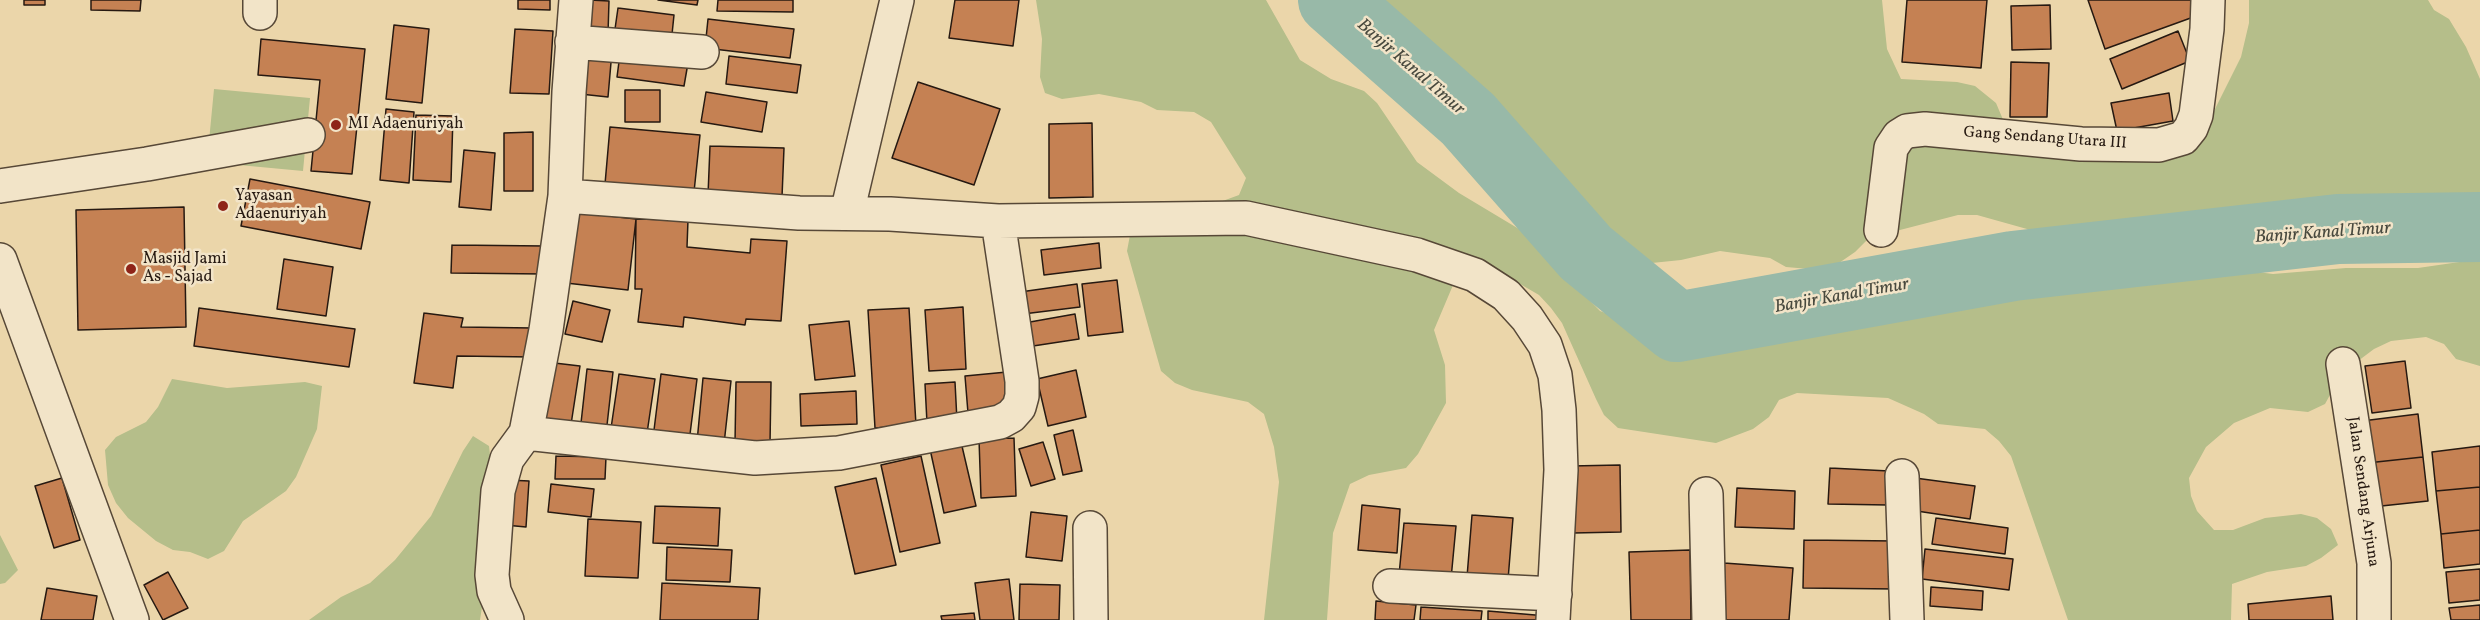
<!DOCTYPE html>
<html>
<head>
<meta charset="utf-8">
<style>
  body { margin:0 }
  canvas { display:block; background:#ebd6aa }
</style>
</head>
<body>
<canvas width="2480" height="620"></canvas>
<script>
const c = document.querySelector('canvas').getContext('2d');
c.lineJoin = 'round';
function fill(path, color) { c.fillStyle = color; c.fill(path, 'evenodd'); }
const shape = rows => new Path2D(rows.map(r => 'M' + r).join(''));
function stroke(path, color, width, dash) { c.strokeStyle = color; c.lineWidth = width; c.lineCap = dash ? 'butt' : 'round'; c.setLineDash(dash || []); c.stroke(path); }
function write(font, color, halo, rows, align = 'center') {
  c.font = font + ' Vollkorn,serif'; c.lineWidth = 5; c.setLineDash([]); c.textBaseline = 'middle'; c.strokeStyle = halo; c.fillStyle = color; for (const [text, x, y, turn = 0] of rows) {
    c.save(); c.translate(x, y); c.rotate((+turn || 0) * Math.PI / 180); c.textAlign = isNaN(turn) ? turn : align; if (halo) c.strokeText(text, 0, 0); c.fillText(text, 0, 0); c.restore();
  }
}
const green = shape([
  [1036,0,1266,0,1300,60,1331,79,1364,91,1377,103,1417,162,1459,193,1524,232,1552,257,1575,285,1600,311,1666,335,1736,335,1879,315,1993,290,2133,281,2239,266,2257,272,2273,274,2346,268,2418,268,2480,259,2480,366,2456,359,2444,344,2426,337,2391,341,2374,349,2342,373,2325,404,2308,412,2270,408,2234,423,2206,447,2189,478,2191,496,2197,511,2214,530,2233,530,2265,518,2301,514,2317,518,2331,529,2338,545,2321,558,2306,566,2267,572,2232,584,2231,620,2068,620,2011,456,1999,441,1985,429,1938,424,1924,414,1888,398,1797,393,1779,400,1769,417,1753,429,1716,443,1618,428,1604,415,1596,399,1562,323,1551,308,1539,295,1491,267,1456,278,1434,330,1445,365,1446,403,1418,454,1406,468,1369,475,1350,484,1333,533,1327,620,1264,620,1279,482,1274,447,1264,414,1248,402,1192,390,1175,383,1161,371,1127,251,1130,235,1239,195,1246,178,1211,122,1194,112,1157,110,1141,102,1099,94,1062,99,1045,93,1040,77,1042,39],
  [1367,0,1882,0,1887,49,1901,79,1957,82,1975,86,1996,103,2012,141,2199,141,2241,57,2249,23,2249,0,2428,0,2434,10,2449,19,2466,47,2480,79,2480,209,2470,207,2387,214,2328,215,2223,222,2187,230,2052,236,1977,215,1958,215,1869,238,1855,252,1839,263,1821,270,1786,267,1770,258,1720,251,1681,260,1642,264,1625,254,1615,239,1559,175,1515,139,1464,86,1388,27],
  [214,89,310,98,303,171,207,162],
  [172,379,227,388,305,382,322,386,317,429,296,477,286,491,243,521,224,551,208,559,190,552,173,550,156,541,128,518,116,503,108,485,105,450,116,437,146,422,158,407],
  [473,436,489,446,491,464,480,516,482,607,480,620,309,620,341,597,370,583,395,560,431,516,463,451],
  [0,535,18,570,5,583,0,584]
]);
const river = shape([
  [1333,0,1468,119,1586,253,1677,327,2013,266,2338,229,2480,227]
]);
const building = shape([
  [24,0,45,0,45,5,24,5,24,0],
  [91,0,141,0,140,11,91,10,91,0],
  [518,0,550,0,550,10,518,9,518,0],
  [590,0,609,1,608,34,588,34,590,0],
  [658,0,698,0,697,5,658,0],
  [718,0,793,0,793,12,717,11,718,0],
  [955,0,1019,0,1013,46,949,38,955,0],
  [1907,0,1987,0,1981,68,1902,62,1907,0],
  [2088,0,2193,0,2199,15,2105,49,2088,0],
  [2050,5,2051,49,2012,50,2011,6,2050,5],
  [618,8,674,15,671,44,614,36,618,8],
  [708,19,794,29,790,58,705,48,708,19],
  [394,25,429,29,422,103,386,99,394,25],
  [515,29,553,31,549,94,510,93,515,29],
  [2178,31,2190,61,2122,89,2110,59,2178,31],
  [261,39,365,49,352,174,311,171,320,80,258,75,261,39],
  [576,48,612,51,608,97,571,93,576,48],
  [620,54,688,63,684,86,617,77,620,54],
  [729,56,801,65,797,93,726,84,729,56],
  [2011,62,2049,63,2047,117,2010,117,2011,62],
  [918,82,1000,109,974,185,892,158,918,82],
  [625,90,660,90,660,122,625,122,625,90],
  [706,92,767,102,762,132,701,122,706,92],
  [2169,93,2173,121,2117,131,2111,103,2169,93],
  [386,109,414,112,409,183,380,180,386,109],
  [416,115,453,116,451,182,413,180,416,115],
  [1092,123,1093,197,1049,198,1049,124,1092,123],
  [610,127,700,135,694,192,605,184,610,127],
  [533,132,533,191,504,191,504,133,533,132],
  [710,146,784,148,782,197,708,195,710,146],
  [464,150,495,153,491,210,459,207,464,150],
  [250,179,370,202,361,249,241,226,250,179],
  [184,207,186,327,78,330,76,210,184,207],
  [574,212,636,219,628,290,566,283,574,212],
  [636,219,688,220,687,247,750,253,751,239,787,241,781,321,746,319,745,325,684,317,683,327,638,322,642,289,635,289,636,219],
  [1099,243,1101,268,1044,275,1041,250,1099,243],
  [452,245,545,246,544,274,451,273,452,245],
  [284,259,333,267,326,316,277,309,284,259],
  [1117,280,1123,332,1088,336,1082,284,1117,280],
  [1077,284,1080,307,1023,314,1020,292,1077,284],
  [573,301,610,310,602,342,565,334,573,301],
  [963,307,966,369,929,371,925,310,963,307],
  [199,308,355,329,349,367,194,346,199,308],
  [909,308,916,425,875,428,868,310,909,308],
  [424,313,463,318,461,327,533,328,533,357,457,356,453,388,414,383,424,313],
  [1075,314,1079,339,1033,346,1030,322,1075,314],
  [849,321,855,376,815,380,809,325,849,321],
  [2405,361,2411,408,2372,413,2365,366,2405,361],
  [546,362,580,366,570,431,538,427,546,362],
  [587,369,613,372,606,434,580,432,587,369],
  [1076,370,1086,417,1048,426,1037,379,1076,370],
  [1007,372,1010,410,968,413,965,376,1007,372],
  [619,374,655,379,646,440,610,435,619,374],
  [661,374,697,379,689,442,653,438,661,374],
  [703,378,731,381,724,444,697,442,703,378],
  [736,382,771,382,770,444,735,443,736,382],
  [955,382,957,421,927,423,925,384,955,382],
  [856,391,857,424,801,426,800,394,856,391],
  [2418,414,2423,457,2367,463,2362,421,2418,414],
  [1073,430,1082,471,1063,475,1054,435,1073,430],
  [1014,438,1016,496,981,498,979,439,1014,438],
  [961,442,976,506,944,513,930,449,961,442],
  [1043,442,1055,479,1031,486,1019,449,1043,442],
  [2480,446,2480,487,2436,491,2432,452,2480,446],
  [556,456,606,457,605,479,555,479,556,456],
  [921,456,940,543,900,552,881,465,921,456],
  [2423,457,2428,501,2372,507,2367,463,2423,457],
  [1620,465,1621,532,1573,533,1571,466,1620,465],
  [1830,468,1889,471,1888,505,1828,504,1830,468],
  [62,478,80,540,54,548,35,486,62,478],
  [876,478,896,565,855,574,835,487,876,478],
  [1915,478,1975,486,1970,519,1910,510,1915,478],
  [508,480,529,481,526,527,505,525,508,480],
  [551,484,594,489,591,517,548,512,551,484],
  [2480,487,2480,530,2441,534,2436,491,2480,487],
  [1737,488,1795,491,1794,529,1735,527,1737,488],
  [1362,505,1400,509,1397,553,1358,550,1362,505],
  [655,506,720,508,718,546,653,543,655,506],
  [1031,512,1067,516,1062,561,1026,557,1031,512],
  [1472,515,1513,518,1508,580,1467,577,1472,515],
  [1936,518,2008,528,2005,554,1932,544,1936,518],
  [588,519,641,522,638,578,585,576,588,519],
  [1404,523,1456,526,1451,579,1399,575,1404,523],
  [2480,530,2480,564,2444,568,2441,534,2480,530],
  [1804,540,1896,541,1896,589,1803,588,1804,540],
  [667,547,732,550,730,582,666,580,667,547],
  [1925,549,2013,559,2009,590,1922,579,1925,549],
  [1690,550,1691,620,1631,620,1629,552,1690,550],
  [1724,563,1793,568,1789,620,1719,620,1724,563],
  [2480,569,2480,600,2449,603,2446,572,2480,569],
  [168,572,188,608,163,620,144,585,168,572],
  [1009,579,1014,620,980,620,975,583,1009,579],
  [662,583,760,588,758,620,660,620,662,583],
  [1020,584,1060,585,1059,620,1019,620,1020,584],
  [1931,587,1983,591,1982,610,1930,606,1931,587],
  [47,588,97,596,93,620,41,620,47,588],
  [2331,596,2333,620,2249,620,2248,604,2331,596],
  [1376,601,1416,605,1414,620,1375,620,1376,601],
  [2480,605,2480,620,2451,620,2449,608,2480,605],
  [1421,607,1482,611,1481,620,1420,620,1421,607],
  [1488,611,1547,616,1547,620,1488,620,1488,611],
  [974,613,975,620,942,620,941,616,974,613]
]);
const street = shape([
  [260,13,260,0],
  [572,42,702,52],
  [0,186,147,164,308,135],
  [565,196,799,213,890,214,998,221,1246,218,1417,255,1475,275,1506,295,1527,318,1545,345,1555,375,1559,410,1561,470,1553,620],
  [847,213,897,0],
  [1881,230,1891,148,1899,136,1907,131,1925,129,2081,144,2159,145,2183,138,2191,128,2196,115,2207,29,2208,0],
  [0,260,132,620],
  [2343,364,2374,563,2374,620],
  [526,433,755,458,839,453,1000,422,1011,416,1019,407,1022,396,1022,381,998,221],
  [1902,476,1907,620],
  [1706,494,1709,620],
  [1090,528,1091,620],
  [1390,586,1555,594],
  [507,620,494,591,492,575,498,491,507,459,526,433,546,330,565,196,569,92,576,0]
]);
const markers = [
  [336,125,6,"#8f2418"],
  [223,206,6,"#8f2418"],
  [131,269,6,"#8f2418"]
];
const poiNames = [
  ["MI Adaenuriyah",348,125],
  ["Yayasan",235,197],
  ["Adaenuriyah",235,215],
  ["Masjid Jami",143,260],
  ["As - Sajad",143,278]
];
const streetNames = [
  ["Gang Sendang Utara III",2045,139,4],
  ["Jalan Sendang Arjuna",2362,492,82]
];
const waterNames = [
  ["Banjir Kanal Timur",1410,68,41],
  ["Banjir Kanal Timur",2323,234,-4],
  ["Banjir Kanal Timur",1842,297,-10]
];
fill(green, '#b5be8a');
stroke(river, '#98b9a8', 70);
fill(building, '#c58153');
stroke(building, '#261911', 1.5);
stroke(street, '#574837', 36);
stroke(street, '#f2e4c8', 33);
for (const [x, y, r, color] of markers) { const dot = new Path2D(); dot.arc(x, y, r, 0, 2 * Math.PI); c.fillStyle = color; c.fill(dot); stroke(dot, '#f2e4c8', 2); }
write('16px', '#261911', '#f2e4c8', poiNames, 'left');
write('16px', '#261911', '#f2e4c8', streetNames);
write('italic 18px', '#48493e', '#f2e4c8', waterNames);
</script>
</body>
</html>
